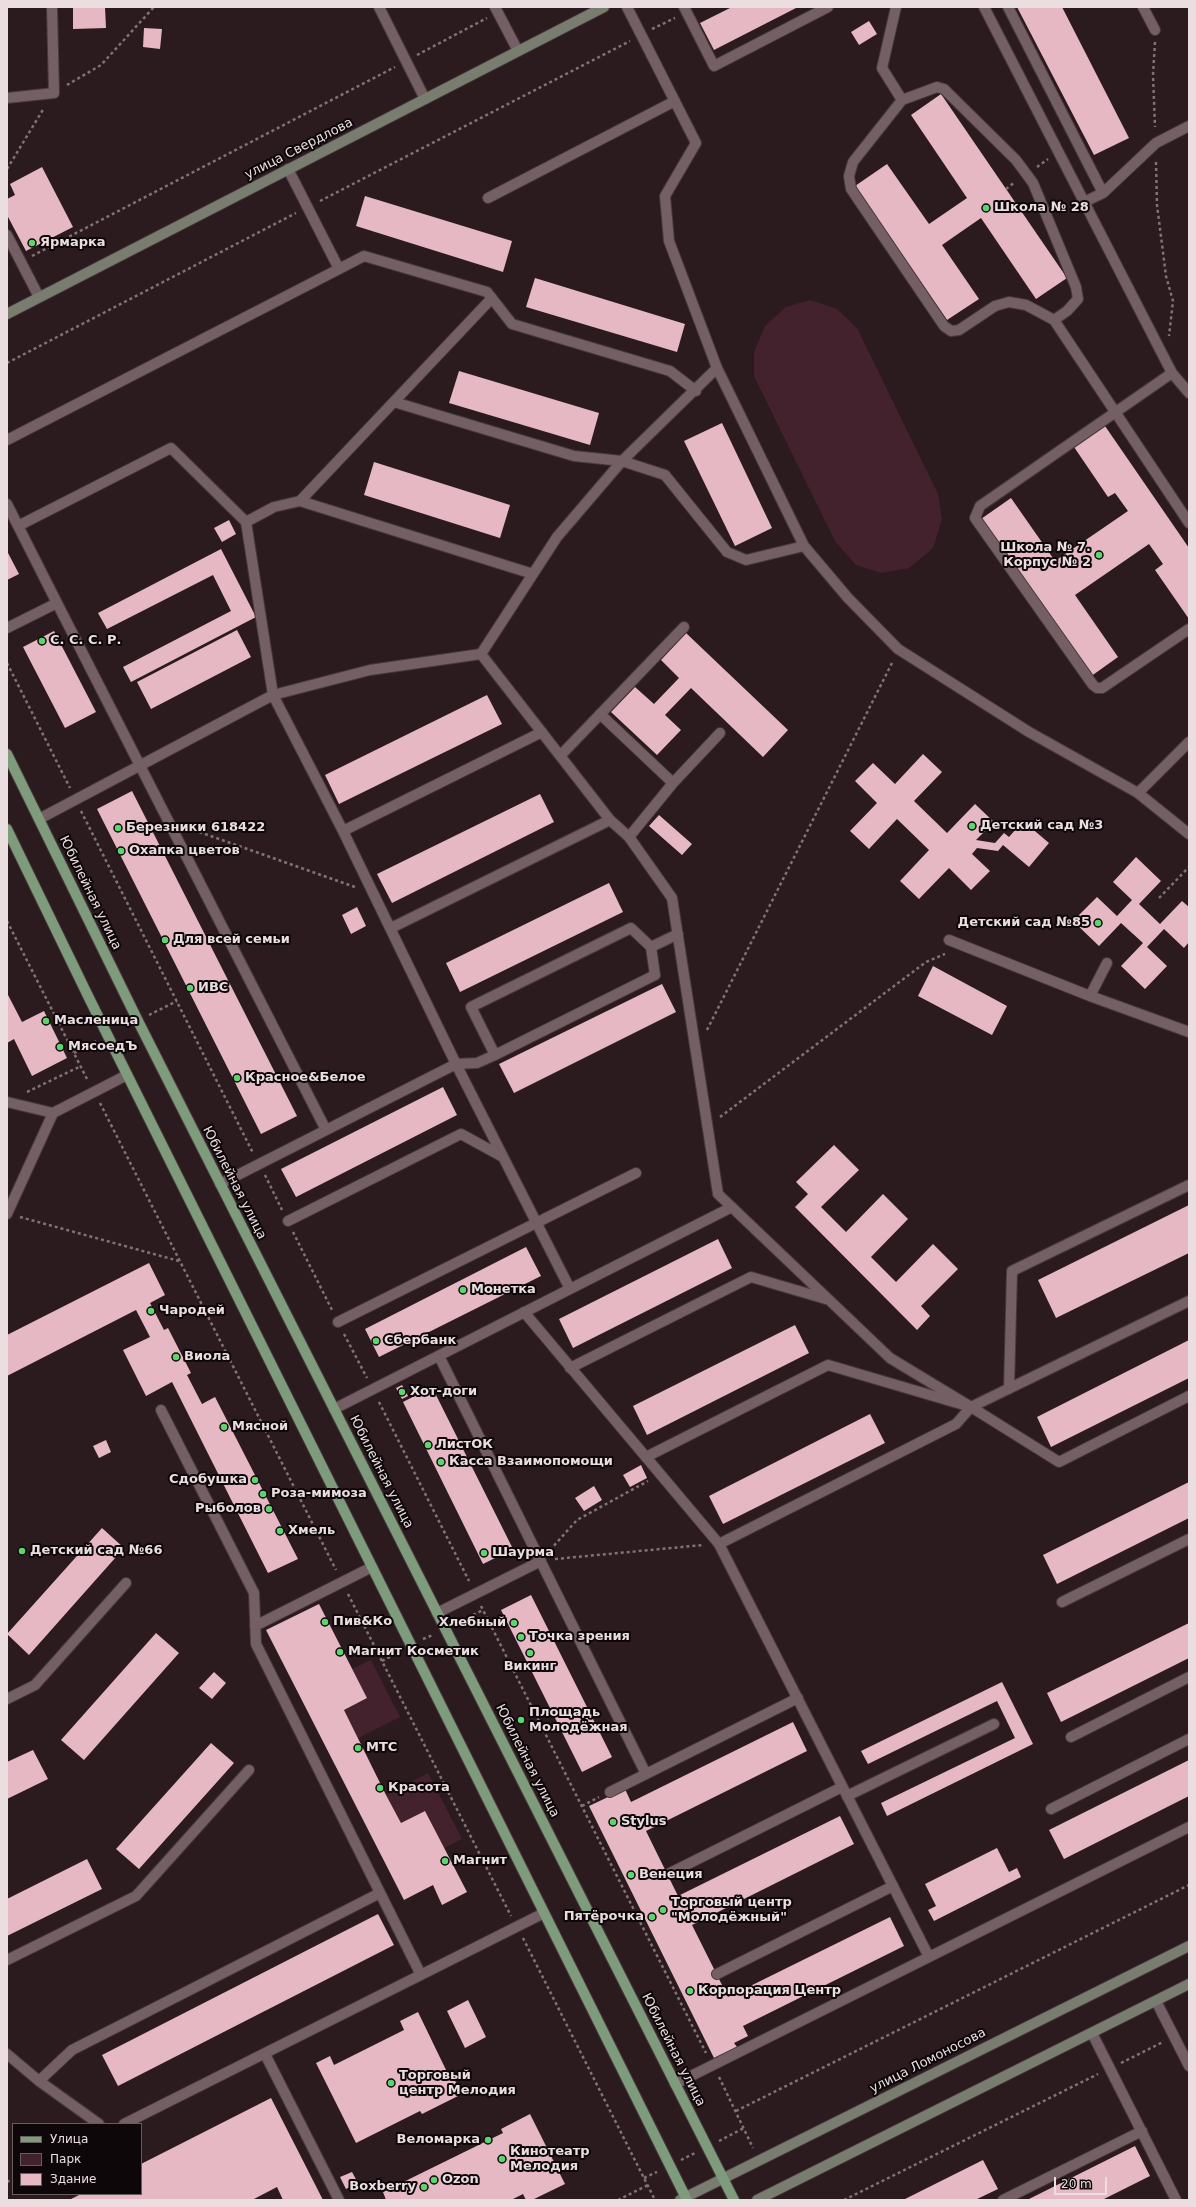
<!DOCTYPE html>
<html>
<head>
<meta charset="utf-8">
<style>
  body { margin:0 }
  #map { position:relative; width:1196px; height:2207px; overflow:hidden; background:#2b1b1f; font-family:"DejaVu Sans",sans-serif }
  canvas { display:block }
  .frame { position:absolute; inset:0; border:8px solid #eadee1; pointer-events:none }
  .legend { position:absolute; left:12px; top:2123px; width:130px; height:72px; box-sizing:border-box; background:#0e0709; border:1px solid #665d5f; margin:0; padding:5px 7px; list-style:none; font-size:12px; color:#eadee1 }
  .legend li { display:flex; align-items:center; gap:8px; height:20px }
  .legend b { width:20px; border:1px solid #665d5f }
  .scale { position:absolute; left:1054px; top:2177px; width:53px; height:18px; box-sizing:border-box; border:2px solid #eadee1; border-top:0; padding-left:5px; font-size:12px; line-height:14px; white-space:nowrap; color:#eadee1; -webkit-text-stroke:3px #0e0709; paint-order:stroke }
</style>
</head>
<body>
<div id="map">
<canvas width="1196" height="2207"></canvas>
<div class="frame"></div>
<ul class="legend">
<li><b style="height:5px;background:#7e9b7b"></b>Улица</li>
<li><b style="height:11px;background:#44222d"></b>Парк</li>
<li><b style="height:11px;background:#e5b8c4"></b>Здание</li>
</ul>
<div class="scale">20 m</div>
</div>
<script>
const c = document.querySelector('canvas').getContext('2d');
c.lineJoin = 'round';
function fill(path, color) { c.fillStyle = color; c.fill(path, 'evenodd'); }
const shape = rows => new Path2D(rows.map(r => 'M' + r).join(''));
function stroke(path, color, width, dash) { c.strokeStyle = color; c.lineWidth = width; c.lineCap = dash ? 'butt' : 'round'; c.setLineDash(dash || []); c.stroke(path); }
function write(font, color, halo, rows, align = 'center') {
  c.font = font + ' "DejaVu Sans",sans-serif'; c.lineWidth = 4; c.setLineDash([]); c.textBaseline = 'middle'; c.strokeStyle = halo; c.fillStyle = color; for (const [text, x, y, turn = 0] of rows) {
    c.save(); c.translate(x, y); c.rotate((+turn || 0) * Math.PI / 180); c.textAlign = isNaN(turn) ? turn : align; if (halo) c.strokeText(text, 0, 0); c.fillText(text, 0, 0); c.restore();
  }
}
const green = shape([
  [810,300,837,309,857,328,938,494,942,519,933,548,909,568,881,573,856,565,835,541,754,376,754,352,765,326,786,307],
  [371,1660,400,1717,358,1738,344,1710,367,1698,352,1669],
  [428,1773,462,1839,444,1848,425,1811,401,1823,386,1795]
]);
const building = shape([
  [73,7,105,7,106,28,73,29],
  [732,7,798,7,714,50,700,23],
  [1017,7,1062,7,1129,138,1094,155],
  [869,21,877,34,859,45,851,32],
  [144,28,162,29,160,49,143,47],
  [941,94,1067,278,1036,299,981,218,942,245,979,299,947,320,855,186,887,164,929,224,967,198,911,115],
  [42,167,73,227,26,251,7,215,7,199,15,195,10,184],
  [365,196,512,241,503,272,356,226],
  [535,278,685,324,677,352,526,307],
  [459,371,599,413,590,445,449,403],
  [722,423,772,528,735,546,684,441],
  [1105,426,1189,548,1189,619,1155,570,1163,564,1149,544,1075,595,1118,657,1090,677,981,519,1011,498,1055,561,1128,511,1115,493,1108,497,1074,447],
  [374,462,510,505,500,538,364,495],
  [229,520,236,534,222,542,214,528],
  [221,549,256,617,131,682,123,667,231,611,213,575,107,629,98,613],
  [7,551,19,574,7,580],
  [237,630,251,657,151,709,137,682],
  [54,631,96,712,65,728,23,647],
  [686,633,788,730,763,757,691,688,665,715,681,730,657,755,611,712,635,687,654,704,679,678,661,660],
  [487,695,502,724,339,804,325,775],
  [923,754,942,772,914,801,947,833,975,804,994,822,976,840,995,843,1004,833,1009,837,1023,821,1049,843,1029,867,1003,845,998,851,977,848,972,854,990,871,971,890,949,868,919,899,900,881,929,850,897,819,869,849,850,831,877,803,855,781,873,763,895,784],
  [132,791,297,1116,261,1134,97,809],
  [540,794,554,822,392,903,377,874],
  [659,815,692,844,682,855,649,826],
  [1136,857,1161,881,1139,904,1160,924,1182,901,1189,907,1189,942,1184,948,1164,929,1147,947,1167,966,1145,989,1121,966,1143,943,1121,923,1099,946,1073,921,1097,897,1117,916,1132,900,1113,882],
  [609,883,623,912,460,992,446,963],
  [357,907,366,926,351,934,342,915],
  [933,966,1007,1006,992,1035,918,996],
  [662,984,676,1012,514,1093,499,1064],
  [7,993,22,1022,44,1011,67,1058,32,1076,14,1039,7,1043],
  [443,1087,457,1115,296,1197,281,1169],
  [834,1145,859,1170,821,1207,846,1232,883,1194,908,1219,871,1257,896,1282,933,1244,958,1269,921,1306,930,1316,917,1330,795,1207,808,1194,796,1182],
  [1189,1205,1189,1253,1056,1318,1038,1280],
  [718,1239,732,1268,573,1348,559,1319],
  [526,1247,541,1276,379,1357,365,1329],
  [149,1263,165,1295,150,1303,164,1330,168,1328,191,1373,187,1375,202,1404,215,1397,298,1559,268,1573,172,1382,146,1396,123,1350,150,1337,136,1310,7,1376,7,1335],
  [795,1325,809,1353,647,1435,633,1406],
  [1189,1340,1189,1378,1051,1447,1037,1417],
  [402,1385,408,1396,402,1399,396,1388],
  [432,1387,513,1549,483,1564,403,1402],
  [870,1414,885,1443,723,1524,709,1496],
  [106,1440,111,1452,99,1458,93,1446],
  [641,1465,647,1478,630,1487,623,1475],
  [1189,1482,1189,1518,1057,1584,1043,1555],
  [594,1486,602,1500,584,1511,575,1498],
  [102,1528,124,1548,29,1655,7,1634],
  [531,1595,612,1757,582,1772,501,1610],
  [319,1604,367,1698,344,1710,386,1795,401,1823,425,1811,467,1892,442,1905,433,1885,404,1900,266,1630],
  [1189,1623,1189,1658,1061,1722,1047,1693],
  [156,1633,179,1653,84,1760,61,1740],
  [214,1672,226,1683,212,1699,199,1688],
  [1002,1682,1033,1744,887,1816,881,1803,1015,1738,997,1701,868,1764,861,1751],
  [793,1722,807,1751,646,1831,678,1896,840,1816,854,1844,692,1925,728,1997,890,1917,904,1946,743,2026,748,2036,734,2043,737,2047,714,2058,589,1806,625,1789,631,1802],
  [211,1743,234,1763,139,1869,116,1849],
  [33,1750,48,1779,7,1799,7,1762],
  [1189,1760,1189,1796,1064,1859,1049,1830],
  [997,1848,1009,1872,1017,1868,1021,1877,934,1921,928,1910,936,1906,925,1884],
  [87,1859,102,1889,7,1936,7,1899],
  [378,1914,394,1945,118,2086,102,2055],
  [468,2000,486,2037,465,2048,447,2011],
  [418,2012,447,2072,450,2071,462,2094,422,2114,420,2111,356,2143,316,2063,330,2056,334,2065,404,2030,400,2021],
  [271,2098,323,2200,283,2200,277,2187,252,2200,69,2200,81,2194,141,2194,141,2164],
  [530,2114,565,2184,532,2200,526,2200,523,2194,511,2200,386,2200,383,2192,503,2133,501,2129],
  [1135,2146,1150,2176,1102,2200,1027,2200],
  [983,2160,998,2189,975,2200,903,2200],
  [352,2172,358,2183,346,2189,340,2177]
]);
const path = shape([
  [652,29,675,18],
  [1155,42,1153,75,1155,127],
  [417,55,487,18],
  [67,85,101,65,154,7],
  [1156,162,1157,205,1166,276,1173,301,1169,336],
  [1037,167,1048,159],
  [7,169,44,108],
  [1006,189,1015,182],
  [320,201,630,41],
  [32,256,395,67],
  [7,363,296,213],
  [7,663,70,788],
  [81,811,253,1153],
  [188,828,355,887],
  [1159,898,1189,867],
  [7,921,88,1081],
  [149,1015,177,1001],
  [707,1030,893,661],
  [74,1053,96,1041],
  [27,1092,81,1066],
  [100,1103,336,1570],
  [720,1117,926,962,945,954],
  [265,1175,282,1210],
  [20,1217,179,1261],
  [293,1232,332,1310],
  [344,1334,367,1378],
  [379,1402,469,1581],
  [550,1550,577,1520,648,1481],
  [555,1559,703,1545],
  [348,1594,511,1916],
  [481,1606,706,2053],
  [457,1623,483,1610],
  [423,1639,433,1635],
  [382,1661,399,1652],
  [582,1806,599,1797],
  [523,1938,655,2200],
  [1121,2063,1163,2042],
  [719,2077,753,2148],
  [736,2111,1189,1885],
  [719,2141,744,2128],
  [681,2160,695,2153],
  [644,2178,657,2172],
  [7,2182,13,2179],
  [618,2200,648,2185],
  [844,2200,1098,2074]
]);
const service = shape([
  [379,7,425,99],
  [495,7,518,51],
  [627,7,696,143,665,196,669,241,717,368,804,546,848,598,898,649,1029,732,1138,793],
  [684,7,714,66,828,7],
  [896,7,882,68,902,100,937,87,944,89,1016,160,1033,183,1076,287,1078,299,1067,311,1054,320,1189,523],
  [984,7,1172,373,1189,393],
  [1008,7,1103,193,1084,202],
  [1143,7,1155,30],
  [7,98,54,93,52,7],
  [902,100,853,162,849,176,851,189,944,326,951,331,959,330,995,306,1009,302,1026,305,1054,320],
  [1103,193,1156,143,1189,126],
  [488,198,675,101],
  [7,235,39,297],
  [339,269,364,256,487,292,512,324,670,371,696,391],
  [1172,373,980,506,975,518,1093,685,1097,688,1102,688,1189,629],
  [394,402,574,456,622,461,665,475,727,552,746,560,804,546],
  [7,440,339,269,288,169],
  [300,501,492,298],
  [7,504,57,603,7,628],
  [18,526,171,448,246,522],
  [57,603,326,1130],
  [481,654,557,537,622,461,717,368],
  [600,714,673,783],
  [1189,742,1138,793,1189,834],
  [560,756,684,627],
  [39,819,273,695,370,670,481,654,610,820,629,837,672,898,718,1194,890,1358,971,1407],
  [343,831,542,732],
  [629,837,673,783,720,733],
  [391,928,610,820],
  [949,940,1090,996,1189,1032],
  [651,947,678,934],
  [1090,996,1107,963],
  [495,1055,471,1007,631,928,651,947,655,975,495,1055,477,1063,456,1064,343,831,273,695,246,522,274,507,300,501,533,574],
  [7,1102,53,1113,127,1075],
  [220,1184,456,1064,570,1289,334,1409],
  [7,1214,53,1113],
  [288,1221,461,1134,503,1157],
  [570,1289,732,1207],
  [338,1322,636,1173],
  [439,1356,646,1774],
  [570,1368,751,1277,826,1299],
  [1009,1389,1012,1271,1189,1185],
  [161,1410,254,1593,256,1644,421,1975],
  [646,1457,828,1365,971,1407,1189,1301],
  [719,1544,956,1424,971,1407,1059,1462,1189,1396],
  [1062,1602,1189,1539],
  [437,1613,541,1561],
  [255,1626,372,1567],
  [7,1699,35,1685,126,1583],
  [1071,1737,1189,1677],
  [610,1792,798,1698],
  [847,1796,994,1724],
  [1051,1809,1189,1739],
  [670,1873,842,1787],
  [7,1960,136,1896,249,1770],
  [717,1974,893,1886],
  [1156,2001,1189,2066],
  [1092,2033,1176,2200],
  [7,2054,39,2081,99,2124],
  [265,2054,339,2200],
  [39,2081,72,2050,380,1893],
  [124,2124,544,1913],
  [1003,2200,1142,2131]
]);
const minor = shape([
  [524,1312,719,1544,929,1957],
  [675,2084,1189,1827]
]);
const secondary = shape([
  [7,314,604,7],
  [680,2200,1189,1946],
  [757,2200,1189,1984]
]);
const primary = shape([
  [7,754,138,1021,734,2200],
  [7,829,90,1000,687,2200]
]);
const markers = [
  [986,208,4,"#5cd56d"],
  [32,243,4,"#5cd56d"],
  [1099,555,4,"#5cd56d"],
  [42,641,4,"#5cd56d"],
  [972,826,4,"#5cd56d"],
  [118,828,4,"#5cd56d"],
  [121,851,4,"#5cd56d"],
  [1098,923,4,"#5cd56d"],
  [165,940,4,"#5cd56d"],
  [190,988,4,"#5cd56d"],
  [46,1021,4,"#5cd56d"],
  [60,1047,4,"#5cd56d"],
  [237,1078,4,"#5cd56d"],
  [463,1290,4,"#5cd56d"],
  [151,1311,4,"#5cd56d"],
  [376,1341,4,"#5cd56d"],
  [176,1357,4,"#5cd56d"],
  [402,1392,4,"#5cd56d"],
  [224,1427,4,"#5cd56d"],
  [428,1445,4,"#5cd56d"],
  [441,1462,4,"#5cd56d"],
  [255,1480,4,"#5cd56d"],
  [263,1494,4,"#5cd56d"],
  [269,1509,4,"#5cd56d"],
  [280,1531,4,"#5cd56d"],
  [22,1551,4,"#5cd56d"],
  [484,1553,4,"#5cd56d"],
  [325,1622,4,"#5cd56d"],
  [514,1623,4,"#5cd56d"],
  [521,1637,4,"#5cd56d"],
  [340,1652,4,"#5cd56d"],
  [530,1653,4,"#5cd56d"],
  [521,1720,4,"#5cd56d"],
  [358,1748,4,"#5cd56d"],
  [380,1788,4,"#5cd56d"],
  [613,1822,4,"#5cd56d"],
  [445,1861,4,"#5cd56d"],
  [631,1875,4,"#5cd56d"],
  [663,1910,4,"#5cd56d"],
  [652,1917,4,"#5cd56d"],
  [690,1991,4,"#5cd56d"],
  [391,2083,4,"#5cd56d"],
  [488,2140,4,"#5cd56d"],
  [502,2159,4,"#5cd56d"],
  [434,2180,4,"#5cd56d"],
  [424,2187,4,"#5cd56d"]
];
const streetNames = [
  ["улица Свердлова",299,149,-27],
  ["Юбилейная улица",90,893,64],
  ["Юбилейная улица",234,1183,63],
  ["Юбилейная улица",381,1472,63],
  ["Юбилейная улица",527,1761,63],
  ["Юбилейная улица",673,2050,63],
  ["улица Ломоносова",928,2061,-27]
];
const poiNames = [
  ["Школа № 28",994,208],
  ["Ярмарка",40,243],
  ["Школа № 7.",1091,548,"right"],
  ["Корпус № 2",1091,563,"right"],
  ["С. С. С. Р.",50,641],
  ["Детский сад №3",980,826],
  ["Березники 618422",126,828],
  ["Охапка цветов",129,851],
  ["Детский сад №85",1090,923,"right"],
  ["Для всей семьи",173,940],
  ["ИВС",198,988],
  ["Масленица",54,1021],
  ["МясоедЪ",68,1047],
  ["Красное&Белое",245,1078],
  ["Монетка",471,1290],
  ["Чародей",159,1311],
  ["Сбербанк",384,1341],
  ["Виола",184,1357],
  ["Хот-доги",410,1392],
  ["Мясной",232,1427],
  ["ЛистОК",436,1445],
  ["Касса Взаимопомощи",449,1462],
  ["Сдобушка",247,1480,"right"],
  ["Роза-мимоза",271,1494],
  ["Рыболов",261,1509,"right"],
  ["Хмель",288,1531],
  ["Детский сад №66",30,1551],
  ["Шаурма",492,1553],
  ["Пив&Ко",333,1622],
  ["Хлебный",506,1623,"right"],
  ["Точка зрения",529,1637],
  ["Магнит Косметик",348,1652],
  ["Викинг",530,1667,"center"],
  ["Площадь",529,1713],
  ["Молодёжная",529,1728],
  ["МТС",366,1748],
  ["Красота",388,1788],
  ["Stylus",621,1822],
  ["Магнит",453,1861],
  ["Венеция",639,1875],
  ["Торговый центр",671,1903],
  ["\"Молодёжный\"",671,1918],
  ["Пятёрочка",644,1917,"right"],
  ["Корпорация Центр",698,1991],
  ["Торговый",399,2076],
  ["центр Мелодия",399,2091],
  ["Веломарка",480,2140,"right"],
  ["Кинотеатр",510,2152],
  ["Мелодия",510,2167],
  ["Ozon",442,2180],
  ["Boxberry",416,2187,"right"]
];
fill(green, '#44222d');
fill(building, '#e5b8c4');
stroke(service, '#47393d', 12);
stroke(minor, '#47393d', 12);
stroke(secondary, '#47393d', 12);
stroke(primary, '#47393d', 12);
stroke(path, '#807276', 2.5, [3, 3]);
stroke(service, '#735f64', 10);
stroke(minor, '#735f64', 10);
stroke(secondary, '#787d6f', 10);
stroke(primary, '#7e9b7b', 10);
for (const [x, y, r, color] of markers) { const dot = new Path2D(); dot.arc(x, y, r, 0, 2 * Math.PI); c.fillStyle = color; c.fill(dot); stroke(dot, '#0e0709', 1.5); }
write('13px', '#eadee1', '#0e0709', streetNames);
write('bold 13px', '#eadee1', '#0e0709', poiNames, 'left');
</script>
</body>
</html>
